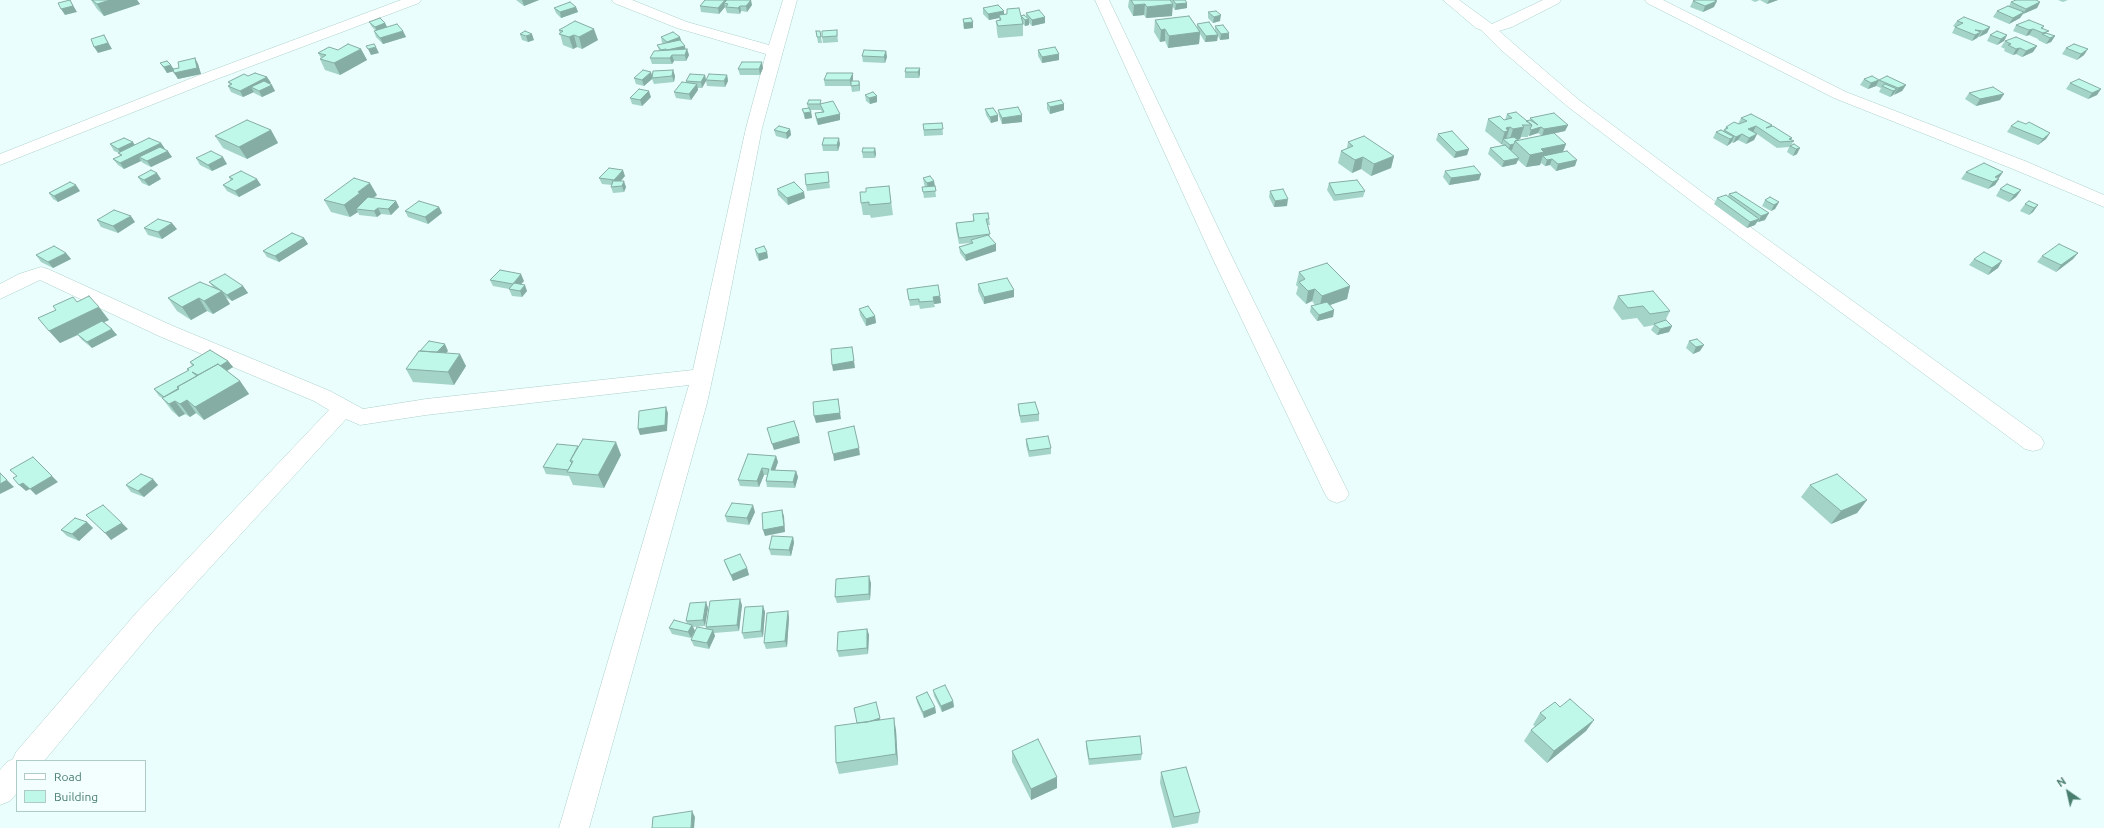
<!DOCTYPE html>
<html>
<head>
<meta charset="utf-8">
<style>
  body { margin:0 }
  #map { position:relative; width:2104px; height:828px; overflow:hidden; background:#eafefe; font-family:Ubuntu,sans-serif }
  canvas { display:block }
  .legend { position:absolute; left:16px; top:760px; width:130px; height:52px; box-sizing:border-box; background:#f3ffff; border:1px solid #afcbc5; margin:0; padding:5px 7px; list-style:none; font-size:12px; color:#497e6f }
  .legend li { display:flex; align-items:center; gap:8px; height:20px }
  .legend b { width:20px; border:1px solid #afcbc5 }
  .north { position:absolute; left:2048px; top:772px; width:40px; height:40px; -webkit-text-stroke:3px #f3ffff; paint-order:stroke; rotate:326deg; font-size:11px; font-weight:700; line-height:16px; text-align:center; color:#497e6f }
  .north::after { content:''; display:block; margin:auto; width:14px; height:18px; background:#497e6f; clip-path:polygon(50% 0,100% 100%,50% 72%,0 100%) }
</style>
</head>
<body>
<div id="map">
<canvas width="2104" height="828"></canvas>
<ul class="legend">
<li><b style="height:5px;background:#fff"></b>Road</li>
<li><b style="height:11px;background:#bff7e9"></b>Building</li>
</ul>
<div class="north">N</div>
</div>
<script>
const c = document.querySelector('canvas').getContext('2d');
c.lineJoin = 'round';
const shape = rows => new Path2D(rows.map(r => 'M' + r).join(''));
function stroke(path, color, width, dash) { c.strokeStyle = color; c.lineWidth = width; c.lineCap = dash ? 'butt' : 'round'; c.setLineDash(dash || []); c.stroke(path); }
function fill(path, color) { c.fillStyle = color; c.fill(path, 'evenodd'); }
const minor = shape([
  [401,0,421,0,419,3,209,82,0,165,0,154,197,76,401,0],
  [612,0,632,0,687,22,769,45,783,0,797,0,762,128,724,325,707,403,589,828,559,828,689,385,426,415,360,425,346,419,155,628,44,761,17,761,17,793,10,801,0,805,0,770,7,762,13,759,16,752,137,612,329,410,314,401,159,336,40,280,0,299,0,284,19,274,41,267,48,269,173,326,330,391,363,409,426,399,693,370,746,128,766,54,677,28,614,3,612,0],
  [1095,0,1109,0,1232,257,1349,494,1345,500,1337,503,1329,500,1325,494,1212,257,1095,0],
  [1443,0,1459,0,1492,24,1543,0,1561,0,1559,3,1512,27,1499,31,1579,100,1706,195,2041,437,2044,443,2041,449,2033,451,2025,449,1694,203,1567,106,1500,49,1481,30,1476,28,1443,0],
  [1645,0,1663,0,1846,92,2025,161,2104,195,2104,207,2013,169,1834,98,1647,3,1645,0]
]);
const wall = shape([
  [91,0,137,0,140,4,104,16,97,9],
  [516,0,539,0,524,6],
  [705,0,752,5,747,12,741,11,740,14,727,13,725,7,719,14,701,12,700,6],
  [1129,0,1185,0,1187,3,1187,8,1175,10,1172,6,1172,16,1146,18,1144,15,1133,16,1128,7],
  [1751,0,1778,0,1767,4,1760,0,1755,2],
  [2058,0,2068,0,2063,2],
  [1693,1,1714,7,1703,12,1690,7],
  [2011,2,2040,2,2037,8,2023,14,2020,18,2009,24,1993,17,1997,11,2009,6],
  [576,7,578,12,561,18,556,13,554,8],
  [983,8,1004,11,1004,14,1007,14,1007,9,1021,16,1026,16,1026,13,1045,17,1045,23,1032,26,1029,23,1029,25,1025,26,1023,24,1023,36,998,38,997,32,996,21,999,20,999,18,989,20,983,14],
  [1208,12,1220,21,1213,23,1208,18],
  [963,19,973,28,964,29,963,25],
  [1155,20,1197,28,1197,24,1215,30,1215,26,1229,39,1220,40,1218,36,1217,41,1205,42,1200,34,1199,44,1168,48,1165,41,1160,42,1154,32],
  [1957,21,1990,27,1987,33,1979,37,1978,37,1977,38,1972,41,1952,33,1955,27,1953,26],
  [369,22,385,23,387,27,403,31,406,37,383,44,376,37,374,31,376,31,372,27],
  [2016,25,2044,26,2043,28,2047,33,2055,36,2051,42,2046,44,2038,40,2038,39,2029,35,2026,36,2013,31],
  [559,30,598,40,582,49,577,47,573,49,563,45],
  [837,30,838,42,823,43,822,37],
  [816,31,820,31,822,43,818,43],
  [520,34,534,40,528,42,522,40],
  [1990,35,2007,35,2004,41,1997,45,1987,41],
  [661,37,681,42,685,49,687,49,689,55,686,61,674,61,672,64,652,64,650,58,659,50,657,45,663,44,662,43],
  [2005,41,2037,46,2033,52,2022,57,2016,54,2013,55,2004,51,2005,49,2001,47],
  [2074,44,2084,55,2077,60,2062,54,2066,48],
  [361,49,367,60,340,75,325,70,320,59,321,58,318,53,338,50],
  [1038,50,1059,54,1059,60,1042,63,1038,56],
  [886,51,887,57,885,63,863,62,862,56],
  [195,58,198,64,201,74,178,79,174,71,167,73,164,69,160,63,174,69,179,68],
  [763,68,760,75,740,75,738,69],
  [920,68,920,74,919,78,905,78,905,72],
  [673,70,675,76,674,82,654,84,652,79,644,86,636,84,634,78,653,76],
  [853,73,853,81,859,81,860,87,860,91,852,92,851,86,825,86,824,80],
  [705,75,706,80,727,75,728,81,725,87,707,86,706,81,702,88,698,88,698,90,691,100,676,98,674,92,686,83,686,81],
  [248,76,267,77,271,83,270,84,275,91,262,97,254,93,254,92,243,97,231,92,228,86,230,85,228,82],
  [1864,79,1879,80,1906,85,1902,91,1894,94,1893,95,1890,97,1879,92,1881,88,1876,86,1868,89,1860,85],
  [2070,83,2097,95,2088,99,2066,89],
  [1969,93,2004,94,2000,100,1976,106,1965,99],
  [865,95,877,102,870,104,866,101],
  [651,97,642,106,632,104,630,98],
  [1047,103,1064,104,1064,110,1050,114,1047,109],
  [807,104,822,104,840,120,818,125,816,120,815,113,822,112,821,110,811,110,812,118,805,119,804,116,802,109,808,108],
  [985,109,998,121,991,123,986,115],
  [998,110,1022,122,1002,124,999,116],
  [1507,114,1526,121,1530,120,1530,118,1568,125,1565,131,1542,136,1538,133,1529,136,1528,135,1528,137,1521,137,1520,139,1518,140,1566,144,1563,152,1575,166,1556,171,1550,165,1545,166,1541,163,1542,160,1540,165,1526,167,1518,160,1516,164,1502,167,1488,154,1490,148,1502,146,1502,144,1501,144,1485,131,1488,119,1505,120],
  [1741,118,1772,125,1771,126,1792,138,1791,140,1794,141,1791,145,1794,144,1797,154,1793,156,1787,152,1789,147,1777,148,1757,134,1754,140,1746,144,1738,140,1733,143,1732,142,1731,143,1727,146,1713,138,1716,132,1723,131,1726,127,1739,124,1738,124],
  [942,123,943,135,924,136,923,124],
  [2011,126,2050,133,2046,139,2038,145,2007,132],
  [790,129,791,135,787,139,776,136,774,130],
  [271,130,278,143,247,159,223,148,215,136],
  [1438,134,1469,149,1467,155,1454,158,1436,140],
  [133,142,134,145,161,143,165,149,172,157,151,167,143,163,141,161,124,169,118,165,113,159,120,156,119,153,114,151,110,144],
  [1348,142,1394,156,1391,168,1371,176,1361,169,1352,173,1338,163,1341,151,1347,148],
  [840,144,838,151,823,151,822,145],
  [875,148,876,154,875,158,863,158,862,152],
  [196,158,227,164,212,171,200,165],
  [1445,171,1481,174,1479,180,1449,185,1443,177],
  [828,172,830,188,807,191,806,185],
  [1966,172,1999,179,1995,185,1988,189,1961,179],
  [625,176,621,181,626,187,624,192,613,193,611,187,612,185,602,184,599,178],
  [138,177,161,179,149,186,142,183],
  [229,177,261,185,239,197,227,191,223,185,231,181],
  [923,178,934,181,936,197,924,198,922,187,925,187,924,184],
  [1329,183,1365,191,1363,197,1334,201,1327,190],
  [889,186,893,215,871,218,870,215,863,215,861,203,866,192],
  [777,189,805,198,788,205,778,195],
  [2000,189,2021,190,2016,197,2009,202,1996,196],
  [80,191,58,202,53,199,49,193],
  [1270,191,1287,206,1274,207,1269,197],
  [1736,192,1765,220,1758,222,1757,222,1755,225,1747,228,1714,204,1717,198,1727,197,1729,194],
  [377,195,373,198,396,201,399,207,391,215,381,214,377,217,359,215,358,212,350,217,331,212,324,200],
  [1765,200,1779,202,1775,209,1771,211,1762,206],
  [2025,204,2038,205,2033,212,2029,215,2020,211],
  [439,207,442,213,428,224,408,217,405,211],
  [973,214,989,219,990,225,988,225,990,237,996,251,966,261,960,253,959,247,971,243,959,244,956,229,956,223,973,221],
  [97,220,135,222,118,233,101,227],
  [144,228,177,229,162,239,148,235],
  [304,238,308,244,279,262,267,257,263,251],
  [755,249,767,252,768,258,759,261,756,255],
  [66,253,71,259,53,268,41,262,36,255],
  [2078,253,2073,259,2056,272,2037,262,2042,256],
  [1974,259,2002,261,1998,268,1988,275,1969,265],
  [1299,272,1350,286,1347,299,1330,305,1334,310,1333,317,1317,321,1310,312,1311,306,1315,305,1312,301,1306,304,1296,294,1298,287,1296,285],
  [490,280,524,281,521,284,527,291,522,297,512,296,509,289,493,286],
  [209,282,243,286,248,293,232,301,225,297,230,304,213,314,207,311,191,320,177,311,168,298,213,287],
  [978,284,1014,297,984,304,978,291],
  [907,289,940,296,941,303,934,304,935,307,920,309,919,305,910,306],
  [1618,296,1670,311,1665,321,1672,326,1669,332,1657,335,1651,330,1654,325,1644,327,1637,318,1622,320,1613,308],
  [77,302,109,320,104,322,117,335,92,348,82,340,78,335,60,343,38,318,56,310],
  [859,309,875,316,876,323,866,326,860,315],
  [1697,339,1700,351,1693,354,1686,348,1689,341],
  [448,351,446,353,466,366,454,385,413,382,406,369],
  [228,361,233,367,227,371,240,381,249,394,204,420,196,413,190,417,185,414,179,417,172,411,162,398,159,396,154,389,189,370,187,369,192,366,190,362],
  [1018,404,1039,414,1039,421,1021,423,1018,410],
  [1026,439,1051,448,1051,454,1029,457,1026,445],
  [557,444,621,455,604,488,573,485,569,476,546,474,543,467],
  [776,456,778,462,775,470,796,471,798,477,795,488,767,487,766,481,767,475,764,475,759,487,740,486,738,480],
  [126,485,158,485,144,497,131,492],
  [1810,485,1867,500,1857,513,1831,524,1801,497],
  [755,512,749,525,727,522,725,516],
  [87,522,93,528,79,541,67,536,61,530],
  [793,537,794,543,791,556,771,555,769,549],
  [724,560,747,568,749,575,733,581,726,566],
  [871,583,870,600,837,603,835,597],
  [706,602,708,608,705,626,693,627,695,631,691,638,672,634,669,628,687,623,686,621],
  [742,605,739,631,714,633,715,636,709,649,694,646,691,640,706,629,706,627],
  [763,606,765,612,763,637,744,639,742,633],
  [788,611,789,618,787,647,766,649,764,643],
  [867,629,869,635,868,654,839,657,837,651],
  [933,690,953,701,954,707,942,712,934,696],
  [916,697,935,707,936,713,924,718,917,702],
  [1560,707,1594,720,1586,731,1547,763,1524,741,1531,730,1535,726,1533,725,1540,713],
  [880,720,896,730,898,765,839,774,836,763],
  [1086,741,1142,754,1141,760,1089,765,1086,747],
  [1012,751,1057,788,1031,800,1012,762],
  [1161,772,1200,812,1198,823,1172,828,1160,783]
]);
const shadedWall = shape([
  [70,0,77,12,65,15,61,9],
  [110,0,137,0,140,4,104,16,97,4],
  [522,0,539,0,524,6],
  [725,0,730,0,724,3,725,7,719,14,718,8],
  [751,0,752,5,747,12,746,6],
  [1769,0,1778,0,1767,4],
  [1717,1,1714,7,1703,12,1705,6],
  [2040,2,2037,8,2023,14,2026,9],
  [1187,3,1187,8,1175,10,1176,4],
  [1145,4,1144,15,1133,16,1134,5],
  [1173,4,1172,16,1146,18,1147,7],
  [740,6,741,11,740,14,738,8],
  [576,7,578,12,561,18,560,12],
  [1004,11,1004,17,999,15,999,18,989,20,988,14],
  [2024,12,2020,18,2009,24,2013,18],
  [1221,15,1220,21,1213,23,1214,17],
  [1045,17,1045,23,1032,26,1032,20],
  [1029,19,1029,25,1025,26,1025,20],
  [973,22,973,28,964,29,964,23],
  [385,23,388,29,378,33,375,27],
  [1990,27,1987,33,1979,37,1983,31],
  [594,29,598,40,582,49,579,37],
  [1165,29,1165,41,1160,42,1161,30],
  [2033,29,2029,35,2026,36,2029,30],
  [403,31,406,37,383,44,380,38],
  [1200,32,1199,44,1168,48,1169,36],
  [1981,32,1977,38,1972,41,1975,35],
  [1229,33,1229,39,1220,40,1221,34],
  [532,34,534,40,528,42,526,36],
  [104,35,112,49,98,53,94,47],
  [574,35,577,47,573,49,569,37],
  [1218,35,1217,41,1205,42,1206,36],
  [2007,35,2004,41,1997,45,2001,39],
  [2055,36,2051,42,2046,44,2050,38],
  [680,37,682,43,669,48,667,42],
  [685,46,686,52,672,55,674,61,672,64,667,50],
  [2037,46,2033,52,2022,57,2026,51],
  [376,47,379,53,371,55,368,49],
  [2020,48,2016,54,2013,55,2016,49],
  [361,49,367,60,340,75,334,63],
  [687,49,689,55,686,61,685,55],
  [2088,49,2084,55,2077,60,2081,54],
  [886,51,887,57,885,63,884,57],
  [1059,54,1059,60,1042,63,1042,57],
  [195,58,198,64,201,74,178,79,174,73],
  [762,62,763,68,760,75,759,69],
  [171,65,175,71,167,73,164,67],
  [920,68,920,74,919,78,918,72],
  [673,70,675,76,674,82,672,76],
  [651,72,653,78,652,78,652,79,644,86,642,80],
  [853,73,853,79,851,86,850,80],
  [705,75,706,81,702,88,701,82],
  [727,75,728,81,725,87,724,81],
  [267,77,271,83,257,90,251,87,254,92,243,97,240,91],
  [1879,80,1876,86,1868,89,1871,83],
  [859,81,860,87,860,91,859,85],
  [697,84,698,90,691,100,689,94],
  [272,85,275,91,262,97,259,91],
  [1906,85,1902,91,1894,95,1898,88],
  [1897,89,1893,95,1890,97,1893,91],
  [2101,89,2097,95,2088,99,2092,93],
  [649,91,651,97,642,106,640,100],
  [2004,94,2000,100,1976,106,1980,99],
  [877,96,877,102,870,104,869,98],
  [1064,104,1064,110,1050,114,1050,107],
  [811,112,812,118,805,119,804,113],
  [840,114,840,120,818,125,817,119],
  [998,115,998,121,991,123,990,117],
  [1022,115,1022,122,1002,124,1002,118],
  [1568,125,1565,131,1542,136,1544,129],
  [1756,126,1753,132,1748,129],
  [1510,127,1506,139,1503,139,1502,144,1501,144,1506,128],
  [1524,127,1520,139,1509,142,1513,129],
  [1541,127,1538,133,1529,136,1531,130],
  [790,129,791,135,787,139,786,133],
  [271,130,278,143,247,159,239,147],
  [2050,133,2046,139,2038,145,2043,139],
  [1742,134,1738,140,1733,143,1736,137],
  [1757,134,1754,140,1746,144,1749,138],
  [1734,137,1731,143,1727,146,1730,139],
  [839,138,840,144,838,151,837,145],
  [133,142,137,149,121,154,118,149],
  [161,143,165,149,139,157,141,161,124,169,120,163],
  [1514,144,1512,150,1508,151,1510,145],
  [1566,144,1561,156,1543,156,1540,165,1526,167,1530,155,1541,149],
  [875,148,876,154,875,158,874,152],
  [1800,148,1797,154,1793,156,1796,149],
  [1469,149,1467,155,1454,158,1456,152],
  [168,151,172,157,151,167,147,161],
  [1394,156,1391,168,1371,176,1374,164],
  [223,157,227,164,212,171,208,165],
  [1363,157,1361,169,1352,173,1355,160],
  [1519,158,1516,164,1502,167,1504,161],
  [1552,159,1550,165,1545,166,1547,160],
  [1577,160,1575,166,1556,171,1558,164],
  [623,170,625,176,616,186,614,180],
  [2003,172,1999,178,1995,177],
  [157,173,161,179,149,186,144,180],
  [1481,174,1479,180,1449,185,1451,178],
  [257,179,261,185,239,197,235,191],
  [1999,179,1995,185,1988,189,1993,182],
  [624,181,626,187,624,192,622,186],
  [934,181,935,187,928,189,927,183],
  [370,183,377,195,366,204,356,209,358,212,350,217,344,205,358,192],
  [76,185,80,191,58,202,54,196],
  [2021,190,2016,197,2009,202,2014,195],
  [804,192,805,198,788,205,787,198],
  [1288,199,1287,206,1274,207,1275,201],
  [396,201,399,207,391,215,388,209],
  [1779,202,1775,209,1771,211,1774,205],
  [2038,205,2033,212,2029,215,2034,208],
  [439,207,442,213,428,224,425,217],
  [378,208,381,214,377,217,374,211],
  [1769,213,1765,220,1758,222,1761,216],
  [131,216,135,222,118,233,113,226],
  [1759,219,1755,225,1747,228,1750,222],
  [172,223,177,229,162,239,158,232],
  [304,238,308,244,279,262,275,256],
  [996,244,996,251,966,261,965,255],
  [767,252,768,258,759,261,758,254],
  [66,253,71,259,53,268,48,262],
  [2078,253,2073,259,2056,272,2061,265],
  [2002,261,1998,268,1988,275,1992,268],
  [521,274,524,281,516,290,513,284],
  [525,285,527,291,522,297,520,291],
  [243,286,248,293,232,301,227,295],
  [1350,286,1347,299,1319,309,1322,296],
  [1315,289,1312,301,1306,304,1308,291],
  [1014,290,1014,297,984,304,984,297],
  [222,291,230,304,213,314,204,301],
  [940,296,941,303,934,304,933,297],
  [199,298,207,311,191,320,182,307],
  [99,307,109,320,60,343,49,331],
  [1334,310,1333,317,1317,321,1319,315],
  [875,316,876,323,866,326,866,319],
  [1672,326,1669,332,1657,335,1660,329],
  [112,329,117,335,92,348,87,342],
  [445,344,448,351,436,364,432,358],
  [1704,345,1700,351,1693,354,1696,347],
  [852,347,855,368,833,371,832,365],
  [460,354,466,366,454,385,448,372],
  [228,361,233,367,206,384,201,377],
  [240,381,249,394,204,420,195,407],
  [165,398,175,401,185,414,179,417,169,404],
  [838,399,841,419,816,423,814,416],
  [187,400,196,413,190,417,180,404],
  [666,407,668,413,667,431,640,435,638,429],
  [799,436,800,443,774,450,772,444],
  [616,442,621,455,604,488,598,475],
  [859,448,860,455,834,461,833,454],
  [776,456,778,462,773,476,771,470],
  [762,468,764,475,759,487,757,481],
  [796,471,798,477,795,488,793,482],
  [52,476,58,482,36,495,30,489],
  [153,479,158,485,144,497,138,491],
  [7,480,14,487,0,494,0,484],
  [23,483,30,489,26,491,19,485],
  [1867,500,1857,513,1831,524,1841,511],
  [753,505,755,512,749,525,747,518],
  [782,510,784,516,785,532,765,536,763,530],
  [87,522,93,528,79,541,72,534],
  [122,523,128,529,111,540,105,533],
  [793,537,794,543,791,556,789,550],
  [747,568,749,575,733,581,731,575],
  [869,576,871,583,870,600,869,594],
  [740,599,742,605,739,631,737,625],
  [706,602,708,608,705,626,703,620],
  [763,606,765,612,763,637,761,631],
  [788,611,789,618,787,647,785,641],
  [692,625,695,631,691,638,688,632],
  [867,629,869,635,868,654,867,648],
  [713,630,715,636,709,649,707,643],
  [953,701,954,707,942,712,941,706],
  [935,707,936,713,924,718,923,712],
  [880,718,881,724,857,725],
  [894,718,896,730,898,765,896,754],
  [1594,720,1586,731,1547,763,1554,751],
  [1057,777,1057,788,1031,800,1031,789],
  [692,811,695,817,694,828,691,828]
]);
const building = shape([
  [70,0,73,6,61,9,58,3,70,0],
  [92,0,110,0,97,4,92,0],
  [705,0,725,0,718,8,700,6,705,0],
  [727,0,751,0,746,6,740,6,738,8,726,7,728,4,724,3,727,0],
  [1131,0,1170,0,1173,4,1147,7,1145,4,1134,5,1131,0],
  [1173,0,1185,0,1187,3,1176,4,1173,0],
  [1695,0,1714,0,1717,1,1705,6,1693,1,1695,0],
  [2016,0,2036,0,2040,2,2026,9,2011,2,2016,0],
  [570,2,576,7,560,12,554,8,570,2],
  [998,5,1004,11,988,14,983,8,998,5],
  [2008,6,2024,12,2013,18,1997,11,2008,6],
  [1019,8,1023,24,998,26,996,21,1001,20,999,15,1007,14,1007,9,1019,8],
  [1039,10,1045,17,1032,20,1026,13,1039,10],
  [1216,11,1221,15,1214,17,1208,12,1216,11],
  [1024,15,1029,19,1025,20,1021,16,1024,15],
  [1189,16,1200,32,1169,36,1165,29,1161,30,1155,20,1189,16],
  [1964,17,1990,27,1983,31,1975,30,1981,32,1975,35,1955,27,1963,23,1957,21,1964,17],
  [380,18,385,23,375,27,369,22,380,18],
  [971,18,973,22,964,23,963,19,971,18],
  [2029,20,2044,26,2041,28,2049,31,2043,33,2033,29,2029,30,2016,25,2029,20],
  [575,21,594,29,579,37,574,35,569,37,559,34,563,31,559,30,575,21],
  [1209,22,1218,35,1206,36,1197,24,1209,22],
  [397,24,403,31,380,38,374,31,397,24],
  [1223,25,1229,33,1221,34,1215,26,1223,25],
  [837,30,837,36,822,37,822,31,837,30],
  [525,31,532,34,526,36,520,34,525,31],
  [816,31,820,31,821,37,817,37,816,31],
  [1997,31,2007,35,2001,39,1990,35,1997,31],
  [673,32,680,37,667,42,661,37,673,32],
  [2046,33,2055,36,2050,38,2042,34,2046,33],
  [104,35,108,43,94,47,91,39,104,35],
  [2016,37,2037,46,2026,51,2020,48,2016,49,2008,45,2011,44,2005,41,2016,37],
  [680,40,685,46,667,50,666,49,661,50,657,45,680,40],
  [348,44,361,49,334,63,320,59,326,55,318,53,329,47,338,50,348,44],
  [374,44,376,47,368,49,366,46,374,44],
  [2074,44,2088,49,2081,54,2066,48,2074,44],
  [1055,47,1059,54,1042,57,1038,50,1055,47],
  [687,49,685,55,672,55,670,58,650,58,654,51,687,49],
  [864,50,886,51,884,57,862,56,864,50],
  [195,58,197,68,174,73,173,69,179,68,178,62,195,58],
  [167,61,171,65,164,67,160,63,167,61],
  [742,62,762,62,759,69,738,69,742,62],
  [906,68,920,68,918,72,905,72,906,68],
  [643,70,651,72,642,80,634,78,643,70],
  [673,70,672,76,652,78,653,71,673,70],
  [255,73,267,77,240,91,228,86,232,84,228,82,244,74,248,76,255,73],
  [827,73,853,73,850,80,824,80,827,73],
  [690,74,705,75,701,82,686,81,690,74],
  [709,74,727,75,724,81,706,80,709,74],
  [1872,76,1879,80,1871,83,1864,79,1872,76],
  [1887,76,1906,85,1898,88,1879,80,1887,76],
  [2079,79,2101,89,2092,93,2070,83,2079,79],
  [264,81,272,85,259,91,251,87,264,81],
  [851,81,859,81,859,85,851,86,851,81],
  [682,82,697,84,689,94,674,92,682,82],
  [1885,84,1897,89,1893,91,1882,86,1885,84],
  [1993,87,2004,94,1980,99,1969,93,1993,87],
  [639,89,649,91,640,100,630,98,639,89],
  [873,92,877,96,869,98,865,95,873,92],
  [809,100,821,100,820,104,833,101,840,114,817,119,815,113,824,112,820,104,807,104,809,100],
  [1061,100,1064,104,1050,107,1047,103,1061,100],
  [1018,107,1022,115,1002,118,998,110,1018,107],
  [809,108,811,112,804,113,802,109,809,108],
  [993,108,998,115,990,117,985,109,993,108],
  [1516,112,1532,125,1522,125,1524,127,1513,129,1510,127,1506,128,1508,131,1504,132,1488,119,1500,116,1504,120,1512,118,1507,114,1516,112],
  [1554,113,1568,125,1544,129,1541,127,1531,130,1530,129,1532,125,1526,121,1530,120,1538,125,1530,118,1554,113],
  [1751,114,1772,125,1766,128,1773,126,1792,138,1789,139,1794,141,1780,142,1756,126,1748,129,1757,134,1749,138,1742,134,1736,137,1724,130,1728,128,1726,127,1734,122,1739,124,1747,121,1741,118,1751,114],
  [247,120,271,130,239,147,215,136,247,120],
  [2018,121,2026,124,2029,122,2050,133,2043,139,2011,126,2018,121],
  [942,123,943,129,924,130,923,124,942,123],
  [779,126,790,129,786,133,774,130,779,126],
  [1721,130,1734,137,1730,139,1716,132,1721,130],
  [1452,131,1469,149,1456,152,1438,134,1452,131],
  [1554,133,1566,144,1541,149,1544,152,1530,155,1515,141,1554,133],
  [1364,136,1394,156,1374,164,1363,157,1355,160,1341,151,1353,146,1348,142,1364,136],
  [1514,137,1518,140,1515,141,1514,144,1510,145,1503,139,1514,137],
  [124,138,133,142,118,149,110,144,124,138],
  [149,138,161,143,120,163,113,159,122,155,118,153,149,138],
  [824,138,839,138,837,145,822,145,824,138],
  [1794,144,1800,148,1796,149,1790,146,1794,144],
  [1505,145,1519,158,1504,161,1490,148,1505,145],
  [160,147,168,151,147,161,139,157,160,147],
  [863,148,875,148,874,152,862,152,863,148],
  [211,151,223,157,208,165,196,158,211,151],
  [1567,151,1577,160,1558,164,1552,159,1547,160,1543,156,1567,151],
  [1984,163,2003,172,1995,177,1999,179,1993,182,1966,172,1984,163],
  [1474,166,1481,174,1451,178,1445,171,1474,166],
  [609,168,623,170,614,180,599,178,609,168],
  [151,170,157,173,144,180,138,177,151,170],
  [241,171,257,179,235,191,223,185,233,179,229,177,241,171],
  [828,172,829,182,806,185,805,174,828,172],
  [930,176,934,181,927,183,923,178,930,176],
  [354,178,370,183,358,192,360,193,344,205,324,200,354,178],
  [1357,180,1365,191,1335,195,1329,183,1357,180],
  [613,181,624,181,622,186,611,187,613,181],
  [70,182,76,185,54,196,49,193,70,182],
  [794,182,804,192,787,198,777,189,794,182],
  [2007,184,2021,190,2014,195,2000,189,2007,184],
  [889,186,891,203,869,205,869,202,861,203,860,192,866,192,866,188,889,186],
  [935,186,936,191,923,192,922,187,935,186],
  [1283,189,1288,199,1275,201,1270,191,1283,189],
  [1736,192,1769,213,1761,216,1729,194,1736,192],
  [1726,195,1759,219,1750,222,1717,198,1726,195],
  [368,197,396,201,388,209,378,208,374,211,356,209,368,197],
  [1770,197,1779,202,1774,205,1765,200,1770,197],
  [419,201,439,207,425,217,405,211,419,201],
  [2029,201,2038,205,2034,208,2025,204,2029,201],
  [114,210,131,216,113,226,97,220,114,210],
  [988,213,989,219,986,219,990,234,959,238,956,223,974,221,973,214,988,213],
  [158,219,172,223,158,232,144,228,158,219],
  [292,233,304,238,275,256,263,251,292,233],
  [988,235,996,244,965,255,959,247,973,243,971,240,988,235],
  [2059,244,2078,253,2061,265,2042,256,2059,244],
  [54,246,66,253,48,262,36,255,54,246],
  [764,246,767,252,758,254,755,249,764,246],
  [1984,252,2002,261,1992,268,1974,259,1984,252],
  [1327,263,1350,286,1322,296,1315,289,1308,291,1299,282,1305,279,1299,272,1327,263],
  [500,270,521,274,513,284,490,280,500,270],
  [225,274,243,286,227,295,209,282,225,274],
  [1007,278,1014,290,984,297,978,284,1007,278],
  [200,282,222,291,204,301,199,298,182,307,168,298,200,282],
  [514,283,525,285,520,291,509,289,514,283],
  [938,285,940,296,933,297,934,301,919,302,919,299,909,300,907,289,938,285],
  [1653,291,1670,311,1650,314,1643,306,1628,308,1618,296,1653,291],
  [89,296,99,307,49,331,38,318,56,310,53,306,73,297,77,302,89,296],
  [1327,302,1334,310,1319,315,1311,306,1327,302],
  [868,306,875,316,866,319,859,309,868,306],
  [1666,320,1672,326,1660,329,1654,324,1666,320],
  [102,321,112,329,87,342,77,334,102,321],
  [1697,339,1704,345,1696,347,1689,341,1697,339],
  [429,341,445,344,437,352,420,351,429,341],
  [852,347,854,361,832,365,831,349,852,347],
  [210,350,228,361,220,366,218,364,198,375,192,372,197,376,177,387,179,389,164,397,154,389,189,370,187,369,194,365,190,362,210,350],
  [419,351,460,354,448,372,406,369,419,351],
  [218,364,240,381,195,407,187,400,180,404,175,401,169,404,162,398,179,388,177,387,218,364],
  [838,399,840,413,814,416,813,402,838,399],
  [1035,402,1039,414,1020,416,1018,404,1035,402],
  [666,407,665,425,638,429,639,411,666,407],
  [794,421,799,436,772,444,767,428,794,421],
  [854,426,859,448,833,454,828,432,854,426],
  [1048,436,1051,448,1029,451,1026,439,1048,436],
  [583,439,616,442,598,475,567,472,573,461,570,461,583,439],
  [557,444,578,446,570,461,572,463,568,470,543,467,557,444],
  [748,454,776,456,771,470,796,471,793,482,766,481,769,469,762,468,757,481,738,480,748,454],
  [33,457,52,476,30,489,23,483,19,485,13,478,17,476,10,470,33,457],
  [0,473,7,480,0,484,0,473],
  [141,474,153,479,138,491,126,485,141,474],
  [1837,474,1867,500,1841,511,1810,485,1837,474],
  [732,503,753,505,747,518,725,516,732,503],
  [103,505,122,523,105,533,86,515,103,505],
  [782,510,784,526,763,530,762,513,782,510],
  [75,518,87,522,72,534,61,530,75,518],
  [772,536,793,537,789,550,769,549,772,536],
  [740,554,747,568,731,575,724,560,740,554],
  [869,576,869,594,835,597,836,579,869,576],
  [740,599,737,625,706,627,710,601,740,599],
  [706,602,703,620,686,621,690,603,706,602],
  [763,606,761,631,742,633,745,607,763,606],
  [788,611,785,641,764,643,767,613,788,611],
  [674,620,692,625,688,632,669,628,674,620],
  [697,627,713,630,707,643,691,640,697,627],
  [867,629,867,648,837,651,838,632,867,629],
  [945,685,953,701,941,706,933,690,945,685],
  [927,692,935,707,923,712,916,697,927,692],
  [1570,699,1594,720,1554,751,1531,730,1546,718,1540,713,1555,702,1560,707,1570,699],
  [876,702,880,718,868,722,857,723,854,708,876,702],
  [894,718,896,754,836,763,835,726,894,718],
  [1140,736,1142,754,1089,759,1086,741,1140,736],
  [1038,739,1057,777,1031,789,1012,751,1038,739],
  [1186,767,1200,812,1174,817,1161,772,1186,767],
  [692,811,691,828,652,828,653,817,692,811]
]);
stroke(minor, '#abd1c9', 1);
fill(minor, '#fff');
fill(wall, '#a4d4c8');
fill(shadedWall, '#86ada3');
fill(building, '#bff7e9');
stroke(building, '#86ada3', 1);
</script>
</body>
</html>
